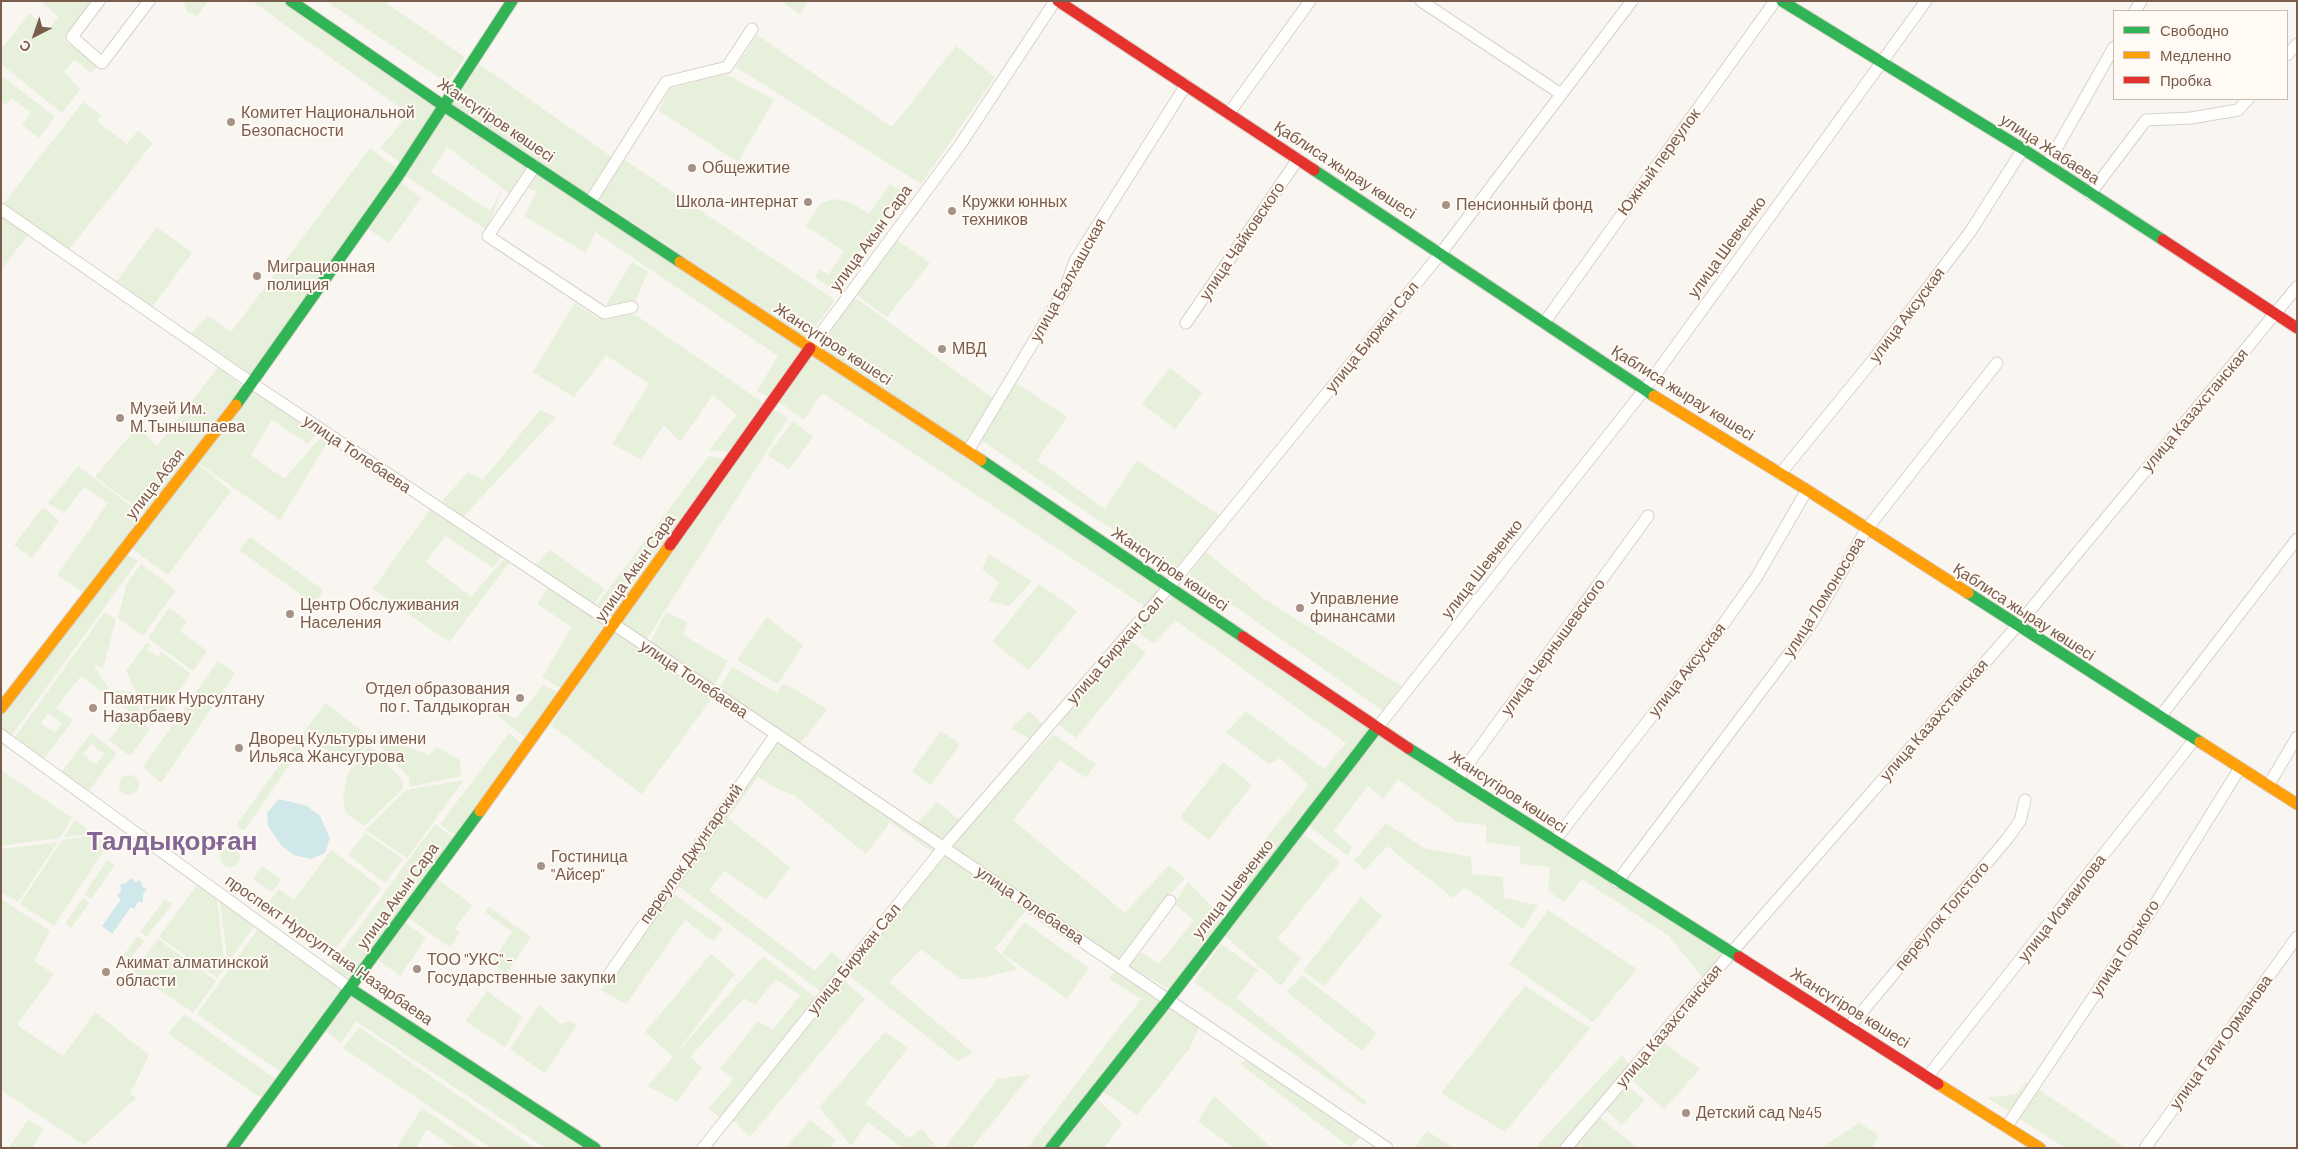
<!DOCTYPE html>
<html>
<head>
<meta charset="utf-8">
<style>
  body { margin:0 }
  #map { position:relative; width:2298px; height:1149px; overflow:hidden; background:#f9f5f0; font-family:Barlow,sans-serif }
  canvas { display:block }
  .frame { position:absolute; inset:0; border:2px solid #7a5c4d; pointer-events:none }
  .legend { position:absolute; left:2113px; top:10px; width:175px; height:90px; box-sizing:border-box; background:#fffaf3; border:1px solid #cabbb1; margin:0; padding:6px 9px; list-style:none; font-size:15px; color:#7a5c4d }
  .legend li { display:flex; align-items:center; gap:10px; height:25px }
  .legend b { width:25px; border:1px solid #cabbb1 }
  .north { position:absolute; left:10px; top:10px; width:50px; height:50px; -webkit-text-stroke:4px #fffaf3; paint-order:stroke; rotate:221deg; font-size:14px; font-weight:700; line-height:20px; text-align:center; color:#7a5c4d }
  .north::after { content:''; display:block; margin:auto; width:18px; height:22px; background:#7a5c4d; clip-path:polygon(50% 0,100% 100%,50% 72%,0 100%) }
</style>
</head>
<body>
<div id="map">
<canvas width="2298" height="1149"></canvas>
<div class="frame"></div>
<ul class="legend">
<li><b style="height:6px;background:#30b455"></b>Свободно</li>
<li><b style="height:6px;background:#ff9f0a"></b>Медленно</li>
<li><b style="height:6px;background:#e5322d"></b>Пробка</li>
</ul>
<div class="north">С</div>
</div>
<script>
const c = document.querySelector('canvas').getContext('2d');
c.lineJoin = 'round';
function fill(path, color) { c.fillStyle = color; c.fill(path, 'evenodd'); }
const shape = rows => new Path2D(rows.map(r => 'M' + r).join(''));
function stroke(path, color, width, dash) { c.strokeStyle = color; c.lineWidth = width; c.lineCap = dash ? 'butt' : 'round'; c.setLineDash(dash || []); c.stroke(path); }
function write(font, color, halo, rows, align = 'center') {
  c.font = font + ' Barlow,sans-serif'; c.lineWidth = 4; c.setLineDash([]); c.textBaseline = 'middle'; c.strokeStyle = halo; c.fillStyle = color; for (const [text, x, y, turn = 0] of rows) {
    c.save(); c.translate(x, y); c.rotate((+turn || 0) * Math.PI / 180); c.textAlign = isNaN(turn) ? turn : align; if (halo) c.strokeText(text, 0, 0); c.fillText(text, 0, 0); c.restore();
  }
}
const green = shape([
  [41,1,96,1,64,40,97,66,91,73,74,59,64,72,80,89,62,113,1,64,1,49,30,13,48,31,58,17],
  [184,1,208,1,197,16,186,11],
  [252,1,286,1,439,107,401,163,380,148,409,114],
  [326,1,383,1,465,57,447,83],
  [781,1,808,1,800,14],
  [757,35,892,127,956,46,995,77,921,184,736,67],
  [479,64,612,157,589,196,452,105],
  [726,74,774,100,738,162,659,111,669,89],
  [1,75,55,117,39,138,22,125,31,113,12,98,6,105,1,101],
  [83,102,101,115,97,121,127,144,138,131,153,143,67,252,4,203],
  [446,112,803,350,770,398,757,391,778,356,595,232,586,253,524,216,537,192,517,182,510,194,447,147,431,172,490,211,502,189,487,230,404,175],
  [370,148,398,169,252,376,191,333,208,316,231,332],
  [623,159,835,300,807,338,598,199],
  [399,181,421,198,389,243,367,228],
  [890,184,903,192,834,290,815,277,820,269,828,275,844,251,806,226,821,203,834,199,850,202,869,214],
  [1,217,28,235,1,270],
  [157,227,192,253,152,307,117,281],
  [897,240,930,263,887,317,856,294],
  [632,262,648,272,632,307,604,308],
  [854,297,994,399,966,446,816,347],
  [575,303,597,318,634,314,765,404,731,452,709,450,737,415,713,395,680,442,664,425,641,459,612,444,649,384,606,355,574,397,533,372],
  [810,353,1163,587,1146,607,822,393,804,420,776,400],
  [219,366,243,387,146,514,95,477,138,426,157,446],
  [1170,368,1202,393,1175,429,1142,404],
  [1015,382,1067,417,1037,460,1105,509,1137,460,1222,517,1179,575,981,440],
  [252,388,317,433,308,444,272,420,251,455,284,479,320,438,327,443,280,520,197,462],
  [772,408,788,418,645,642,620,625],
  [540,410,556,417,463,517,442,501,468,472,483,480],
  [793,421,813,437,789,469,767,455],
  [709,456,726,459,614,618,597,604],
  [196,462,231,491,168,575,131,548],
  [78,466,135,509,144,519,86,594,57,575,108,503,84,487,64,513,48,503],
  [43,507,59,521,32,558,14,545],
  [430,509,503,555,493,568,445,536,426,562,471,597,503,560,510,562,449,642,373,589],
  [250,537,323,590,315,605,239,550],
  [550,550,605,589,593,605,536,565],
  [1206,552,1263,598,1401,686,1383,711,1189,574],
  [989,554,1032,581,1009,606,989,601,999,582,982,569],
  [127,555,138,561,12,735,1,728,1,714],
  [141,564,176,590,143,636,118,618,127,583],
  [1039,584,1077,611,1029,670,992,642],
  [549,586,609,625,564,690,542,677,572,627,537,604],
  [1173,596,1370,729,1248,888,1234,878,1309,785,1280,758,1269,764,1226,732,1246,711,1324,769,1346,743,1175,620,1154,644,1137,632],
  [169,608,187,621,180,631,207,651,193,671,148,638],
  [105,612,116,620,103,668,93,665,109,688,105,694,81,676,56,708,73,720,44,759,15,737],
  [48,713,62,723,55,733,41,723],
  [666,612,687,622,683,635,728,661,713,688,649,645],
  [767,617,803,645,778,684,737,660],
  [615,630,712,698,642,794,551,725],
  [1130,640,1146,653,1076,738,1056,723],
  [147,642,151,645,147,649,158,657,162,652,191,674,152,726,126,671],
  [218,661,235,673,161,783,143,767],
  [732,667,777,693,784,683,827,709,799,745,717,691],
  [543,685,559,693,526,738,492,711,498,708,516,719],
  [113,690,132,692,149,731,130,756,109,740,130,712,109,696],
  [325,703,372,739,350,765,308,738,244,831,236,825],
  [1029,711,1045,726,1031,740,1011,728],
  [379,731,414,750,429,755,437,747,460,760,461,776,409,787,410,779,377,742],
  [941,731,960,744,931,785,912,771],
  [91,733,117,753,88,792,61,772],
  [91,744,104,754,96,764,90,760,87,762,89,759,83,754],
  [509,733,526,747,454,835,440,824],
  [1053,734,1096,764,1086,778,1060,760,1013,820,1125,913,1169,865,1185,878,1157,909,1119,961,949,846],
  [1381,734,1725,954,1703,978,1669,936,1582,879,1564,902,1548,891,1550,867,1520,864,1520,847,1486,842,1486,825,1457,822,1398,779,1383,799,1368,786,1333,831,1352,846,1348,856,1308,825],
  [776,737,938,846,932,852,890,822,866,854,795,796,774,787,758,777,728,818,790,867,766,900,725,871,709,890,815,971,831,952,846,964,823,993,674,883],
  [369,745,404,782,402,790,364,826,346,813,343,798,347,775],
  [1223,762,1252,785,1209,840,1180,817],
  [1,770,72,818,60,838,1,846],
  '119 785a10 10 0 1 1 20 0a10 10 0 1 1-20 0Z',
  [464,780,407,858,365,830,406,790],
  [937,802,961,821,941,842,917,823],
  [75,819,91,833,64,838],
  [1386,823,1424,848,1471,857,1472,874,1503,877,1504,898,1538,905,1523,929,1465,887,1453,898,1387,846,1365,870,1354,861],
  [435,824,455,839,350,985,329,968],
  [365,833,403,859,385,883,348,855],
  [1303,834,1340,862,1277,939,1301,958,1281,986,1223,934],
  [94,835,108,845,54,926,20,904,62,840],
  [58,842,18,902,1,892,1,849],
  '220 857a10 10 0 1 1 20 0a10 10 0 1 1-20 0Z',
  [331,850,382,888,333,952,268,903,279,889,294,900],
  [947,854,1030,905,995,949,1018,969,982,978,961,979,921,949,889,982,973,1053,958,1061,847,974],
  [107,860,115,865,91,899,84,894],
  [262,866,281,879,272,892,253,879],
  [435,877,472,905,455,929,460,933,450,947,407,917],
  [200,881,216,891,225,967,218,978,159,937],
  [1188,882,1223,918,1170,990,1128,965,1141,952,1159,964,1194,920,1174,904],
  [671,892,723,929,713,941,685,920,626,1004,601,990],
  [219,895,257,922,228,963],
  [1361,897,1382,916,1324,986,1303,971],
  [83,898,89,903,71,928,65,923],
  [1,899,50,931,34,961,54,974,17,1025,63,1056,95,1012,149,1055,130,1094,136,1098,84,1145,1,1090],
  [165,899,172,904,147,937,140,932],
  [489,907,531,937,506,974,492,962,512,932,485,912],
  [1548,910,1637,969,1593,1022,1509,964],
  [403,921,426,938,400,976,377,959],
  [1024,922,1089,968,1067,999,1002,953],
  [260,926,343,989,282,1073,197,1014],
  [138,936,144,941,126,965,120,960],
  [158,939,216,981,193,1013,133,972],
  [1221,944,1258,970,1236,998,1368,1103,1363,1104,1194,982],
  [711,954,735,974,674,1056,763,956,816,998,722,1120,709,1109,734,1078,720,1069,758,1021,773,1030,800,995,776,979,755,1005,744,998,690,1057,702,1067,677,1102,648,1086,673,1057,645,1032],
  [1116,969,1163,1001,1046,1148,1027,1148,1141,999,1109,979],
  [1302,975,1377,1033,1362,1051,1287,992],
  [843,980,865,999,750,1137,732,1119],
  [1525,986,1590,1028,1505,1132,1441,1093],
  [487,991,522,1017,505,1047,465,1021],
  [352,994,588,1148,545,1148,356,1021,341,1043,325,1031],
  [539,1005,561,1024,570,1021,577,1025,545,1073,510,1049],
  [1171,1007,1199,1027,1190,1048,1137,1115,1102,1091],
  [184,1014,278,1081,264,1100,168,1034],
  [359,1027,535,1148,491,1148,343,1048],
  [885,1032,908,1048,865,1103,909,1138,922,1129,937,1148,902,1148,868,1122,851,1146,819,1107],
  [1663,1042,1700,1069,1664,1109,1630,1078],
  [1622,1055,1630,1066,1561,1148,1535,1148],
  [1247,1059,1361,1136,1350,1147,1240,1064],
  [1031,1074,972,1148,945,1148,997,1079],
  [2027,1082,2126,1148,2065,1148,1988,1098,2016,1094],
  [1626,1085,1645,1100,1622,1125,1604,1108],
  [1214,1096,1272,1148,1234,1148,1198,1121],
  [1097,1099,1122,1123,1104,1148,1059,1148],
  [422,1108,480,1148,454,1148,427,1129,416,1148,396,1148],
  [1599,1117,1638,1148,1573,1148],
  [28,1120,44,1129,32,1148,8,1148],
  [810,1120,835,1140,830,1148,786,1148],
  [1859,1123,1879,1135,1872,1148,1821,1148],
  [1427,1131,1454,1148,1415,1148]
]);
const water = shape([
  [279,799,307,806,320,816,330,838,325,853,311,859,294,855,282,846,268,826,267,813],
  [131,878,136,882,140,880,143,887,147,889,143,894,143,902,138,902,134,909,131,907,112,934,102,926,121,899,117,896,121,891,120,884,126,883]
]);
const street = shape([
  [99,1,72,37,102,63,149,1],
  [1421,1,1561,94],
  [2135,11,2141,1],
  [2287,55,2297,44],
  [1229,113,1310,1],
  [2047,165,2114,47],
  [535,166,488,236,604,313,632,307],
  [2090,194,2146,120,2191,118,2238,110,2248,99],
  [590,202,666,82,727,67,752,29],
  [1,209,253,384,615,625,1387,1148],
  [1186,323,1298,159],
  [1544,323,1775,1],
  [810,348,960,145,1055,1],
  [968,451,1065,289,1075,261,1186,85],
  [1780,474,1873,360,1970,232,2023,149],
  [2160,717,2297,539],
  [1377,728,1644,390,1926,1],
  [1,735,351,989],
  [1457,779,1648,516],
  [2268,786,2297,737],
  [1554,841,1717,633,1756,578,1807,490],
  [1617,882,1810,626,1866,530,1997,363],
  [1121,967,1170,901],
  [608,976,776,734],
  [1850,1026,2007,839,2020,821,2025,800],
  [1928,1076,2195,739],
  [2007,1126,2149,914,2240,768],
  [703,1148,944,847,1169,587,1441,253,1632,1],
  [1566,1148,1731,953,2017,626,2297,287],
  [2145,1148,2297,937]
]);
const fast = shape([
  [291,1,444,106,680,262],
  [1782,1,2023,149,2163,240],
  [1314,170,1654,396],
  [236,405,398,176,512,1],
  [981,460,1243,637],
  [1968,593,2200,742],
  [1408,748,1739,957],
  [351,989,595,1148],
  [232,1148,480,811],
  [1051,1148,1169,999,1377,728]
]);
const slow = shape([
  [680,262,981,460],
  [1654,396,1807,490,1968,593],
  [1,708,236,405],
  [2200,742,2297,804],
  [480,811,670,545],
  [1938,1084,2040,1148]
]);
const jam = shape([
  [1058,1,1314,170],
  [2163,240,2297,328],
  [670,545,810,348],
  [1243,637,1408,748],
  [1739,957,1938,1084]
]);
const markers = [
  [231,122,5,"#a69286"],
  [692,168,5,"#a69286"],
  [808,202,5,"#a69286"],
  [1446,205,5,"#a69286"],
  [952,211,5,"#a69286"],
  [257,276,5,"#a69286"],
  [942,349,5,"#a69286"],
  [120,418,5,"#a69286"],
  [1300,608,5,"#a69286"],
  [290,614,5,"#a69286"],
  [520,698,5,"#a69286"],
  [93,708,5,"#a69286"],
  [239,748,5,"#a69286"],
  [541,866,5,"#a69286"],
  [417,969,5,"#a69286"],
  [106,972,5,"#a69286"],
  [1686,1113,5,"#a69286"]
];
const poiNames = [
  ["Комитет Национальной",241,113],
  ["Безопасности",241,131],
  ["Общежитие",702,168],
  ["Школа-интернат",798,202,"right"],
  ["Кружки юнных",962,202],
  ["техников",962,220],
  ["Пенсионный фонд",1456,205],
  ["Миграционная",267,267],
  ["полиция",267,285],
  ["МВД",952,349],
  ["Музей Им.",130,409],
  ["М.Тынышпаева",130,427],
  ["Управление",1310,599],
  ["финансами",1310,617],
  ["Центр Обслуживания",300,605],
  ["Населения",300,623],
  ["Отдел образования",510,689,"right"],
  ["по г. Талдыкорган",510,707,"right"],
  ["Памятник Нурсултану",103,699],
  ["Назарбаеву",103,717],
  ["Дворец Культуры имени",249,739],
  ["Ильяса Жансугурова",249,757],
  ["Гостиница",551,857],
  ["\"Айсер\"",551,875],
  ["ТОО \"УКС\" -",427,960],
  ["Государственные закупки",427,978],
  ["Акимат алматинской",116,963],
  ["области",116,981],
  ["Детский сад №45",1696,1113]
];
const streetNames = [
  ["Жансүгіров көшесі",496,120,34],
  ["улица Жабаева",2050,149,33],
  ["Южный переулок",1659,162,-54],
  ["Қаблиса жырау көшесі",1345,170,33],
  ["улица Акын Сара",871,238,-54],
  ["улица Чайковского",1242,241,-56],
  ["улица Шевченко",1727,247,-54],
  ["улица Балхашская",1068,280,-61],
  ["улица Аксуская",1907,315,-53],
  ["улица Биржан Сал",1372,337,-51],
  ["Жансүгіров көшесі",833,344,33],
  ["Қаблиса жырау көшесі",1683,393,32],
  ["улица Казахстанская",2195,410,-50],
  ["улица Толебаева",357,454,34],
  ["улица Абая",155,484,-52],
  ["улица Акын Сара",635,568,-55],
  ["Жансүгіров көшесі",1170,569,34],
  ["улица Шевченко",1482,569,-52],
  ["улица Ломоносова",1824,597,-58],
  ["Қаблиса жырау көшесі",2024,612,33],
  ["улица Чернышевского",1553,647,-54],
  ["улица Биржан Сал",1115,650,-49],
  ["улица Аксуская",1687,670,-52],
  ["улица Толебаева",694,679,34],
  ["улица Казахстанская",1934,720,-49],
  ["Жансүгіров көшесі",1508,792,33],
  ["переулок Джунгарский",691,854,-55],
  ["улица Шевченко",1233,889,-52],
  ["улица Акын Сара",398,896,-54],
  ["улица Толебаева",1030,905,34],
  ["улица Исмаилова",2062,908,-52],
  ["переулок Толстого",1942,916,-50],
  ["улица Горького",2125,948,-57],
  ["проспект Нурсултана Назарбаева",329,950,35],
  ["улица Биржан Сал",854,959,-51],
  ["Жансүгіров көшесі",1850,1008,32],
  ["улица Казахстанская",1669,1026,-50],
  ["улица Гали Орманова",2221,1042,-54]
];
const townNames = [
  ["Талдықорған",172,841]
];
fill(green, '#e7f0db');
fill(water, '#d0e8ea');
stroke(street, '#d7d1cb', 13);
stroke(fast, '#d9d2cb', 13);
stroke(slow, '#d9d2cb', 13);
stroke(jam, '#d9d2cb', 13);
stroke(street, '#fefefd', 11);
stroke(fast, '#30b455', 11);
stroke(slow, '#ff9f0a', 11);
stroke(jam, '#e5322d', 11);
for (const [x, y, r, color] of markers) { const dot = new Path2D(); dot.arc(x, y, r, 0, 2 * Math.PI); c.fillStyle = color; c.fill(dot); stroke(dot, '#fffaf3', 2); }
write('16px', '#7a5c4d', '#fffaf3', poiNames, 'left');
write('16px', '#7a5c4d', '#fffaf3', streetNames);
write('bold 26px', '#846695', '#fffaf3', townNames);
</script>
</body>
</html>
